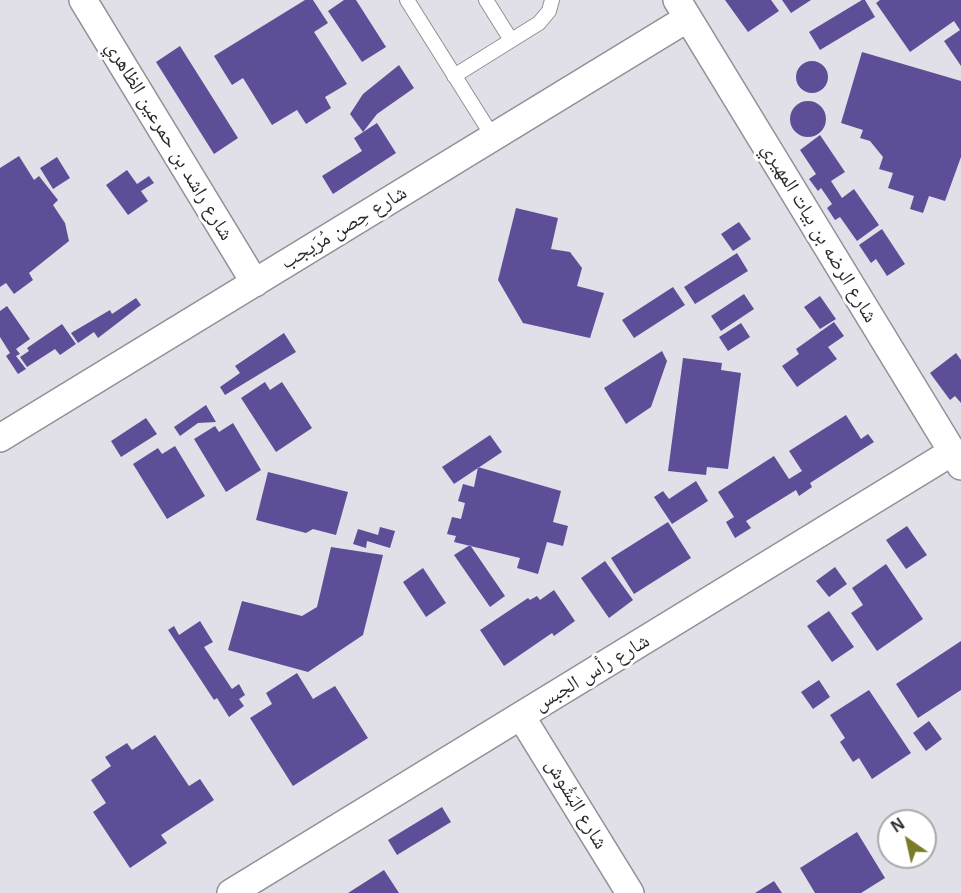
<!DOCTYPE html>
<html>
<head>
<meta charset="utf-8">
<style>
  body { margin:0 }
  #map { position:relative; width:961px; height:893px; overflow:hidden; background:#e1e0e8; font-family:Arial,sans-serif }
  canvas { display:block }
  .north { position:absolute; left:877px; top:809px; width:60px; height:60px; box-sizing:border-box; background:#fff; border:2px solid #aaaaab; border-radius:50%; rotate:326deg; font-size:16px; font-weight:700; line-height:24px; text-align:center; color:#2a2a2d }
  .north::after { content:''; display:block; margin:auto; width:21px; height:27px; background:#797c25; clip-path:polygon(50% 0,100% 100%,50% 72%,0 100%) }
</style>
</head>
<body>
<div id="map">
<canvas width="961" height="893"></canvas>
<div class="north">N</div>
</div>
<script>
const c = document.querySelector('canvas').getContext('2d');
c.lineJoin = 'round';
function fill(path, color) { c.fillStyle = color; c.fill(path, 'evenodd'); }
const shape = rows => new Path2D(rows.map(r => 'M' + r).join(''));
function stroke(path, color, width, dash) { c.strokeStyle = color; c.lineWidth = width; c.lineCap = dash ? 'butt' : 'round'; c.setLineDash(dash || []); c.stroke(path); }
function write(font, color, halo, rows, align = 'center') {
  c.font = font + ' Arial,"Noto Naskh Arabic",sans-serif'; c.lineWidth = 6; c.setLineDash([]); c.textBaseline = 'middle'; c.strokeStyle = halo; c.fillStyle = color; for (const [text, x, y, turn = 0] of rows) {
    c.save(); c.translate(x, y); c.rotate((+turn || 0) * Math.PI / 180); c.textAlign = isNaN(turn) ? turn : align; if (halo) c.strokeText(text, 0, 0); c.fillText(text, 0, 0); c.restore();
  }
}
const building = shape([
  [305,0,313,0,328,23,314,32,347,84,325,97,331,108,306,124,297,110,272,125,243,78,232,85,214,56],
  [344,0,356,0,386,47,362,62,328,11],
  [725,0,771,0,779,11,748,32],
  [782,0,811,0,791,13],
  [862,0,865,0,875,17,820,50,809,32],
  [880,0,961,0,961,66,944,41,960,30,954,21,910,52,876,3],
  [180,46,238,138,214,154,156,62],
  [862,52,961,81,961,157,945,201,929,196,923,213,910,209,914,196,888,188,893,173,879,169,883,157,870,141,860,138,863,130,841,123],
  '796 77a16 16 0 1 1 32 0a16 16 0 1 1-32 0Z',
  [399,65,414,88,377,114,363,132,350,114,363,94],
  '790 119a18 18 0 1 1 36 0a18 18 0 1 1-36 0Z',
  [377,123,396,153,333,194,322,176,362,151,354,138],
  [820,135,845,172,831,181,842,198,854,189,879,225,857,241,840,217,835,220,827,208,832,204,821,188,818,191,809,179,816,174,800,150],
  [19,156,34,180,39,176,58,200,53,205,65,223,69,241,29,273,33,280,14,294,6,283,0,287,0,168],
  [57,157,70,178,53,189,40,168],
  [127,170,137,184,149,176,154,183,141,191,148,201,128,215,106,185],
  [516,208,558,218,551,249,570,252,582,268,577,286,604,293,590,338,523,323,498,280],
  [739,222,751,239,733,251,721,234],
  [882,229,905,264,887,276,876,259,871,263,859,245],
  [737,253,748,271,695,304,684,287],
  [673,287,685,305,634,338,622,320],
  [744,294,754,309,721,331,711,316],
  [820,296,836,319,820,329,804,307],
  [136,298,141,305,98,338,94,332,78,343,71,333,110,310,112,314],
  [7,306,30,339,16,349,20,354,16,356,26,369,18,374,6,356,10,353,0,337,0,311],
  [834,322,844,336,828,347,837,359,797,387,782,366,799,354,796,349],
  [741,323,750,337,728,351,719,337],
  [62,324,76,344,60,355,55,349,27,367,20,357,29,351,27,348],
  [284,333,296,352,225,395,220,387,240,373,235,366],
  [662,351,667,361,651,407,626,424,604,388],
  [956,353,961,360,961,403,955,396,950,400,930,373],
  [683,358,722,363,721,370,741,373,728,469,707,467,706,475,668,471],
  [265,382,270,390,282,382,312,428,276,452,241,398],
  [206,405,216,422,198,423,180,436,174,427],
  [846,415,861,439,868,434,874,442,810,483,812,487,799,496,796,490,746,521,751,528,735,538,726,522,734,517,718,492,774,456,789,479,802,471,789,451],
  [146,418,157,434,121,457,111,441],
  [233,423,261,470,226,492,194,439,215,426,219,432],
  [490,435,502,452,454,484,442,467],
  [175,446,205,496,167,519,133,464,158,448,162,454],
  [478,467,561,491,553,522,568,526,563,546,547,542,538,574,517,568,520,558,454,542,456,536,447,534,452,517,461,519,465,503,458,501,463,484,474,487],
  [268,472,348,492,336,535,313,529,306,533,256,520],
  [696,481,708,501,672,524,654,497,663,491,669,499],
  [668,522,691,558,634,594,611,558],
  [907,526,927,555,906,569,886,540],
  [380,527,395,531,390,548,367,541,366,548,353,544,358,529,378,535],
  [470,545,505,596,490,607,454,555],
  [331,547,383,555,363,635,308,672,228,650,242,601,302,616,317,607],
  [605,561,633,600,609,618,581,578],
  [886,564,923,619,877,651,851,613,863,605,852,588],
  [835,567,847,584,829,597,816,581],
  [423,568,446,603,426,617,403,582],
  [554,590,575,621,554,636,552,633,504,666,480,630,528,598,530,600,537,596,540,600],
  [829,611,854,647,832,662,807,626],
  [200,621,213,642,204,647,232,689,239,684,245,695,239,699,244,706,229,717,217,698,214,700,168,630,174,626,179,635],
  [961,641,961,690,918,718,896,684],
  [297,673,313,699,335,686,368,738,293,786,250,718,272,704,266,693],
  [819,680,830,697,813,709,801,692],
  [869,690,911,753,872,779,859,758,853,762,840,742,845,738,830,715],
  [929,721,942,739,926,751,913,733],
  [155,735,189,786,200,779,214,800,161,835,167,843,130,868,93,812,106,803,91,780,111,766,105,757,127,743,132,750],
  [442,807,451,822,397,855,388,840],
  [857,832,885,878,861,893,815,893,800,868],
  [384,870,399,893,348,893],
  [774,881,782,893,755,893]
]);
const lane = shape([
  [407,0,493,137],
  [486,0,511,40],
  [454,76,539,23,549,11,552,0]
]);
const street = shape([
  [83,0,255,283],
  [677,0,961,466],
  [0,438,688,18],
  [521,716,630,893],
  [231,893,952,452]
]);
const streetNames = [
  ["شارع راشد بن حمرعين الظاهري",169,141,59],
  ["شارع حِصن مُرَيجب",344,228,-31],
  ["شارع الرضه بن بيات المهيري",819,233,59],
  ["شارع رأس الجبس",592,673,-31],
  ["شارع البَشُوش",576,804,59]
];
fill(building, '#5e4e97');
stroke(lane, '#919098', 16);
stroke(street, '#919098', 30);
stroke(lane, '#fff', 14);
stroke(street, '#fff', 27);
write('20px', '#2a2a2d', '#fff', streetNames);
</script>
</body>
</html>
